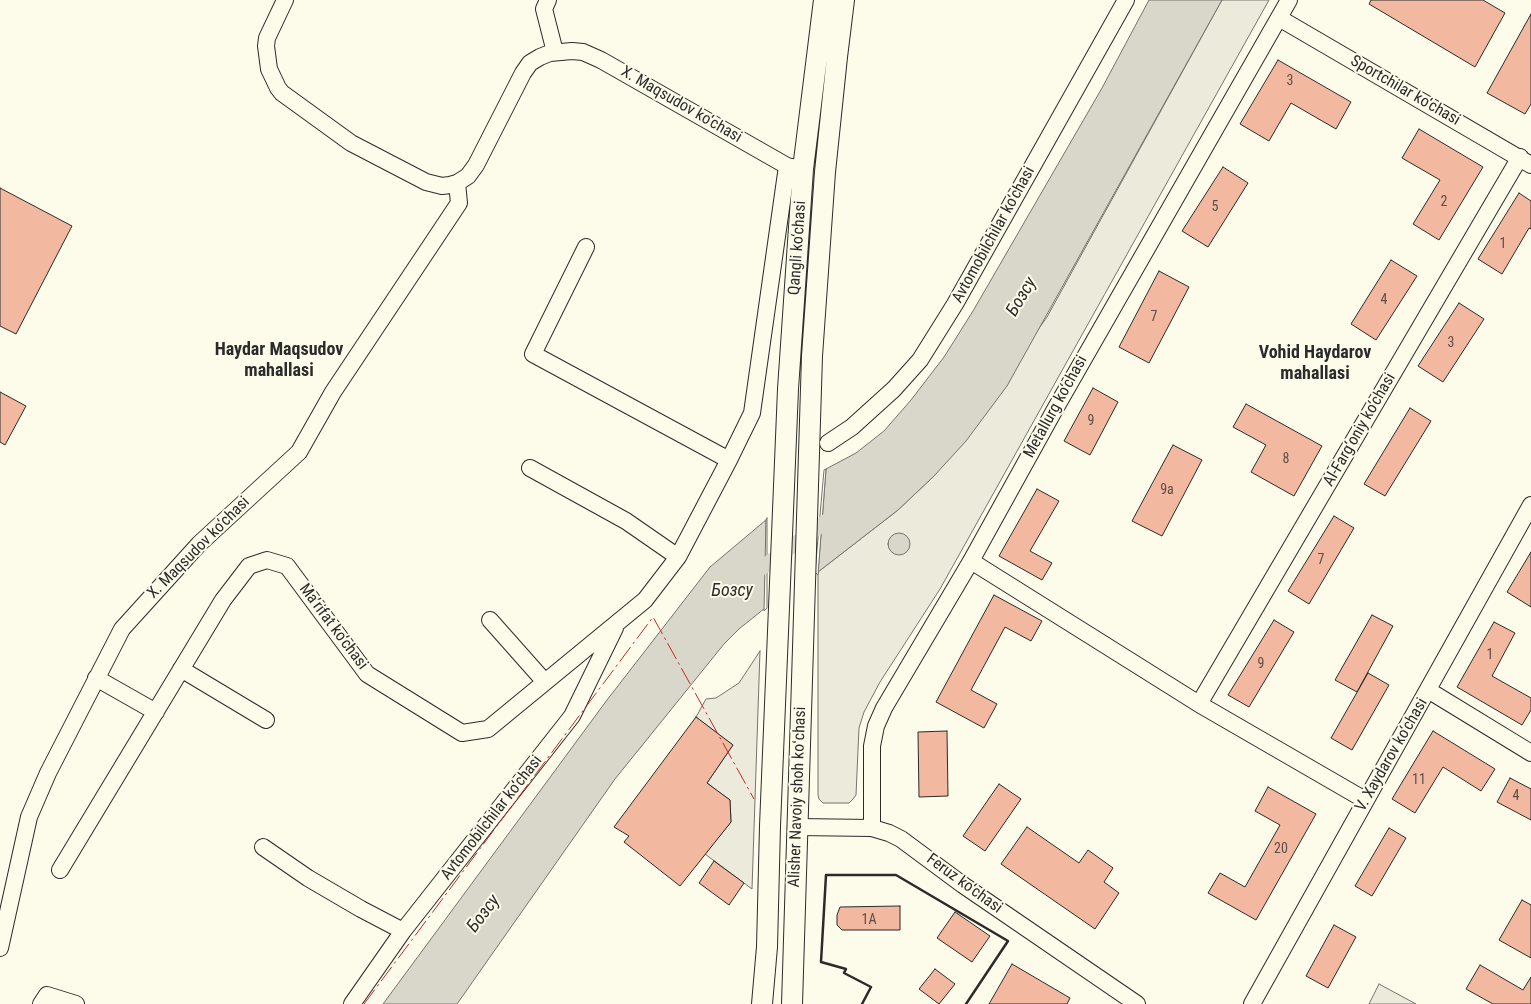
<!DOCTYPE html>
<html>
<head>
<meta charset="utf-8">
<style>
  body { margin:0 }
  canvas { display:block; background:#fdfbea }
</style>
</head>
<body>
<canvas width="1531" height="1004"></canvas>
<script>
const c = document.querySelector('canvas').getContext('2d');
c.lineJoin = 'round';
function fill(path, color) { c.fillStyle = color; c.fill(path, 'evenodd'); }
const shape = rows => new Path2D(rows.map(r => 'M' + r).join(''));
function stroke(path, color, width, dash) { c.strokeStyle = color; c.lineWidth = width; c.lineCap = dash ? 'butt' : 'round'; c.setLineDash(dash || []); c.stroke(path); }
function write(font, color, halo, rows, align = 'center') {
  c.font = font + ' "Roboto Condensed",sans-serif'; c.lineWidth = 4; c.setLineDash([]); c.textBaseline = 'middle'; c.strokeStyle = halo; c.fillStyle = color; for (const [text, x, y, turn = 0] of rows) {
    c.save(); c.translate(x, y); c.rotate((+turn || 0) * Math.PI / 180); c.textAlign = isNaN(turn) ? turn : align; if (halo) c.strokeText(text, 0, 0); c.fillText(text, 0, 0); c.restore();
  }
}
const green = shape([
  [1222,0,1269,0,940,589,880,682,864,712,859,728,856,795,853,799,849,803,823,803,819,799,818,795,818,572,898,510,934,476,1047,317,1222,0],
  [1379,984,1416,1004,1369,1004,1379,984]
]);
const parking = shape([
  [760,651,752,889,705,854,731,822,730,800,707,783,733,745,696,717,706,699,716,698,739,683,760,651]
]);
const water = shape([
  [1149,0,1222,0,1007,386,966,441,934,476,898,510,818,572,826,469,856,453,884,431,911,400,944,357,973,311,1102,88,1149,0],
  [766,520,765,608,739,629,724,644,615,779,457,1004,383,1004,607,700,710,567,766,520],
  '888 544a11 11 0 1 1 22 0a11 11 0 1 1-22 0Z'
]);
const pier = shape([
  [826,469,818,575,815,572,824,470,826,469],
  [767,518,767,608,764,611,766,520,767,518]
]);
const canal = shape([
  [749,577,838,513]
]);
const building = shape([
  [1371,0,1483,0,1505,13,1475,67,1369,4,1371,0],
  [1531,14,1531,104,1525,114,1487,93,1531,14],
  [1278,60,1351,102,1336,129,1291,103,1269,141,1240,124,1278,60],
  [1419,129,1483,167,1439,240,1413,224,1440,180,1402,158,1419,129],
  [1223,167,1248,183,1208,247,1182,231,1223,167],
  [0,188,72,226,16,334,0,326,0,188],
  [1519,193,1531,201,1531,229,1529,228,1502,274,1478,259,1519,193],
  [1391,260,1417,276,1376,340,1351,324,1391,260],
  [1159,271,1189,287,1149,363,1119,347,1159,271],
  [1459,303,1484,319,1443,382,1418,366,1459,303],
  [1093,388,1118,402,1090,455,1064,441,1093,388],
  [0,392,26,406,5,445,0,442,0,392],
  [1246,404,1322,446,1294,496,1251,472,1266,445,1233,427,1246,404],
  [1410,408,1431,421,1385,496,1364,484,1410,408],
  [1173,445,1202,460,1162,536,1132,521,1173,445],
  [1037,489,1059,501,1030,551,1052,563,1042,580,999,556,1037,489],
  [1334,516,1354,528,1309,604,1288,591,1334,516],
  [1531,552,1531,607,1507,592,1531,552],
  [994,595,1042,621,1031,641,1005,627,971,690,997,704,984,728,936,702,994,595],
  [1372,615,1393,626,1357,692,1335,680,1372,615],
  [1274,620,1294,632,1249,707,1228,695,1274,620],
  [1494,622,1515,633,1492,676,1531,698,1531,710,1522,725,1457,687,1494,622],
  [1368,673,1389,685,1352,750,1331,738,1368,673],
  [696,717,733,745,707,783,730,800,731,822,680,886,624,842,629,836,614,827,696,717],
  [947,731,948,796,919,797,918,732,947,731],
  [1433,731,1495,769,1481,791,1443,767,1415,813,1392,799,1433,731],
  [1510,778,1531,789,1531,820,1497,802,1510,778],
  [999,784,1021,799,985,851,963,836,999,784],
  [1268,787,1316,814,1256,920,1208,893,1220,873,1245,887,1280,825,1255,811,1268,787],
  [1027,827,1079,863,1088,850,1113,868,1104,882,1119,893,1095,929,1001,864,1027,827],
  [1389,828,1406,838,1372,896,1355,886,1389,828],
  [714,861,744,883,729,905,699,883,714,861],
  [1522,900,1531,905,1531,958,1499,940,1522,900],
  [900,906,900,930,842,930,837,925,837,915,840,907,900,906],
  [955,912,990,936,972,962,937,938,955,912],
  [1334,925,1356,937,1328,988,1306,976,1334,925],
  [1012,964,1070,998,1067,1004,989,1004,1012,964],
  [1480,965,1523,990,1531,977,1531,1004,1493,1004,1466,989,1480,965],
  [935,969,955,984,939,1004,919,989,935,969]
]);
const minor = shape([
  [285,0,267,38,266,46,269,69,278,88,282,93,351,143,426,182,442,186,450,185,457,183,468,176,476,165,523,73,530,63,540,57,550,53,572,51,583,52,601,60,787,166,798,168],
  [548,0,544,9,555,52],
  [1279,18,1531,165],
  [586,247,533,354,729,460],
  [828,443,852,427,894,389,920,360,955,304,1126,0],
  [530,468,626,521,678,557],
  [971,561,1199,704,1365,800],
  [490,620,545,682],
  [181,669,266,720],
  [96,678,156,712],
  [1428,690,1531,753],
  [1199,704,1520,157],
  [797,827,872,828,889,833,901,839,963,885,1137,1004],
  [872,828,872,746,876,726,884,708,971,561,1054,411,1289,0],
  [263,847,308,878,361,909,403,931],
  [60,870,223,600,249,566,267,560,287,566,367,674,462,733,488,729,645,600,678,557,729,460,752,413,787,166],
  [0,948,29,817,48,773,122,629,199,544,299,452,333,392,459,203,457,183],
  [41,1004,47,995,76,1004],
  [352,1004,403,931,572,716,615,628],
  [1252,1004,1531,505]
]);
const major = shape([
  [762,1004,767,947,770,826,788,389,803,169,824,0],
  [792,1004,812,356,825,172,837,57,844,0]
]);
const wall = shape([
  [862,1004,871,987,844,973,846,969,821,962,826,875,896,875,1008,941,966,1004]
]);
const power = shape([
  [364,1004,653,617,754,799]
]);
const numberNames = [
  ["3",1290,81],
  ["2",1444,202],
  ["5",1215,207],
  ["1",1503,244],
  ["4",1384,300],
  ["7",1154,317],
  ["3",1451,343],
  ["9",1091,421],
  ["8",1286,459],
  ["9а",1167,490],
  ["7",1321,560],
  ["1",1490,655],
  ["9",1261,664],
  ["11",1419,780],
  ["4",1516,796],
  ["20",1281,849],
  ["1А",869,920]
];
const streetNames = [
  ["Sportchilar ko‘chasi",1405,91,30],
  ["X. Maqsudov ko‘chasi",681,105,30],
  ["Avtomobilchilar ko‘chasi",994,235,-61],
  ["Qangli ko‘chasi",798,248,-86],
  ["Metallurg ko‘chasi",1056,407,-61],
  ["Al-Farg‘oniy ko‘chasi",1360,430,-60],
  ["X. Maqsudov ko‘chasi",199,548,-45],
  ["Maʼrifat ko‘chasi",333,627,53],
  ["V. Xaydarov ko‘chasi",1392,755,-60],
  ["Alisher Navoiy shoh koʻchasi",798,797,-88],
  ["Avtomobilchilar ko‘chasi",492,818,-52],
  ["Feruz ko‘chasi",964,884,36]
];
const waterNames = [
  ["Бозсу",1022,297,-59],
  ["Бозсу",732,591],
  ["Бозсу",484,914,-53]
];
const neighbourhoodNames = [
  ["Haydar Maqsudov",279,350],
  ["mahallasi",279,371],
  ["Vohid Haydarov",1315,353],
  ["mahallasi",1315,374]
];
fill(green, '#ecebdb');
stroke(green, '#74746e', 1);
fill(parking, '#eceadb');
stroke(parking, '#74746e', 1);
fill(water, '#d8d7c9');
stroke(water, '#74746e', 1);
fill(pier, '#fdfbea');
stroke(pier, '#74746e', 1);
stroke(canal, '#d8d7c9', 15);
fill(building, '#f2b8a0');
stroke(building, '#2b2b2b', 1);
stroke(minor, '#2b2b2b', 18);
stroke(major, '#2b2b2b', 22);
stroke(minor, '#fdfbea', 16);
stroke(major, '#fdfbea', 20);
stroke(wall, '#2b2b2b', 2.5);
stroke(power, '#c62828', 1, [18, 4, 2.5, 4]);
write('14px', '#5d4e48', null, numberNames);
write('16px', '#2b2b2b', '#fdfbea', streetNames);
write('italic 18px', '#2b2b2b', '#fdfbea', waterNames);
write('bold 18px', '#2b2b2b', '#fdfbea', neighbourhoodNames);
</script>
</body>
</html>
